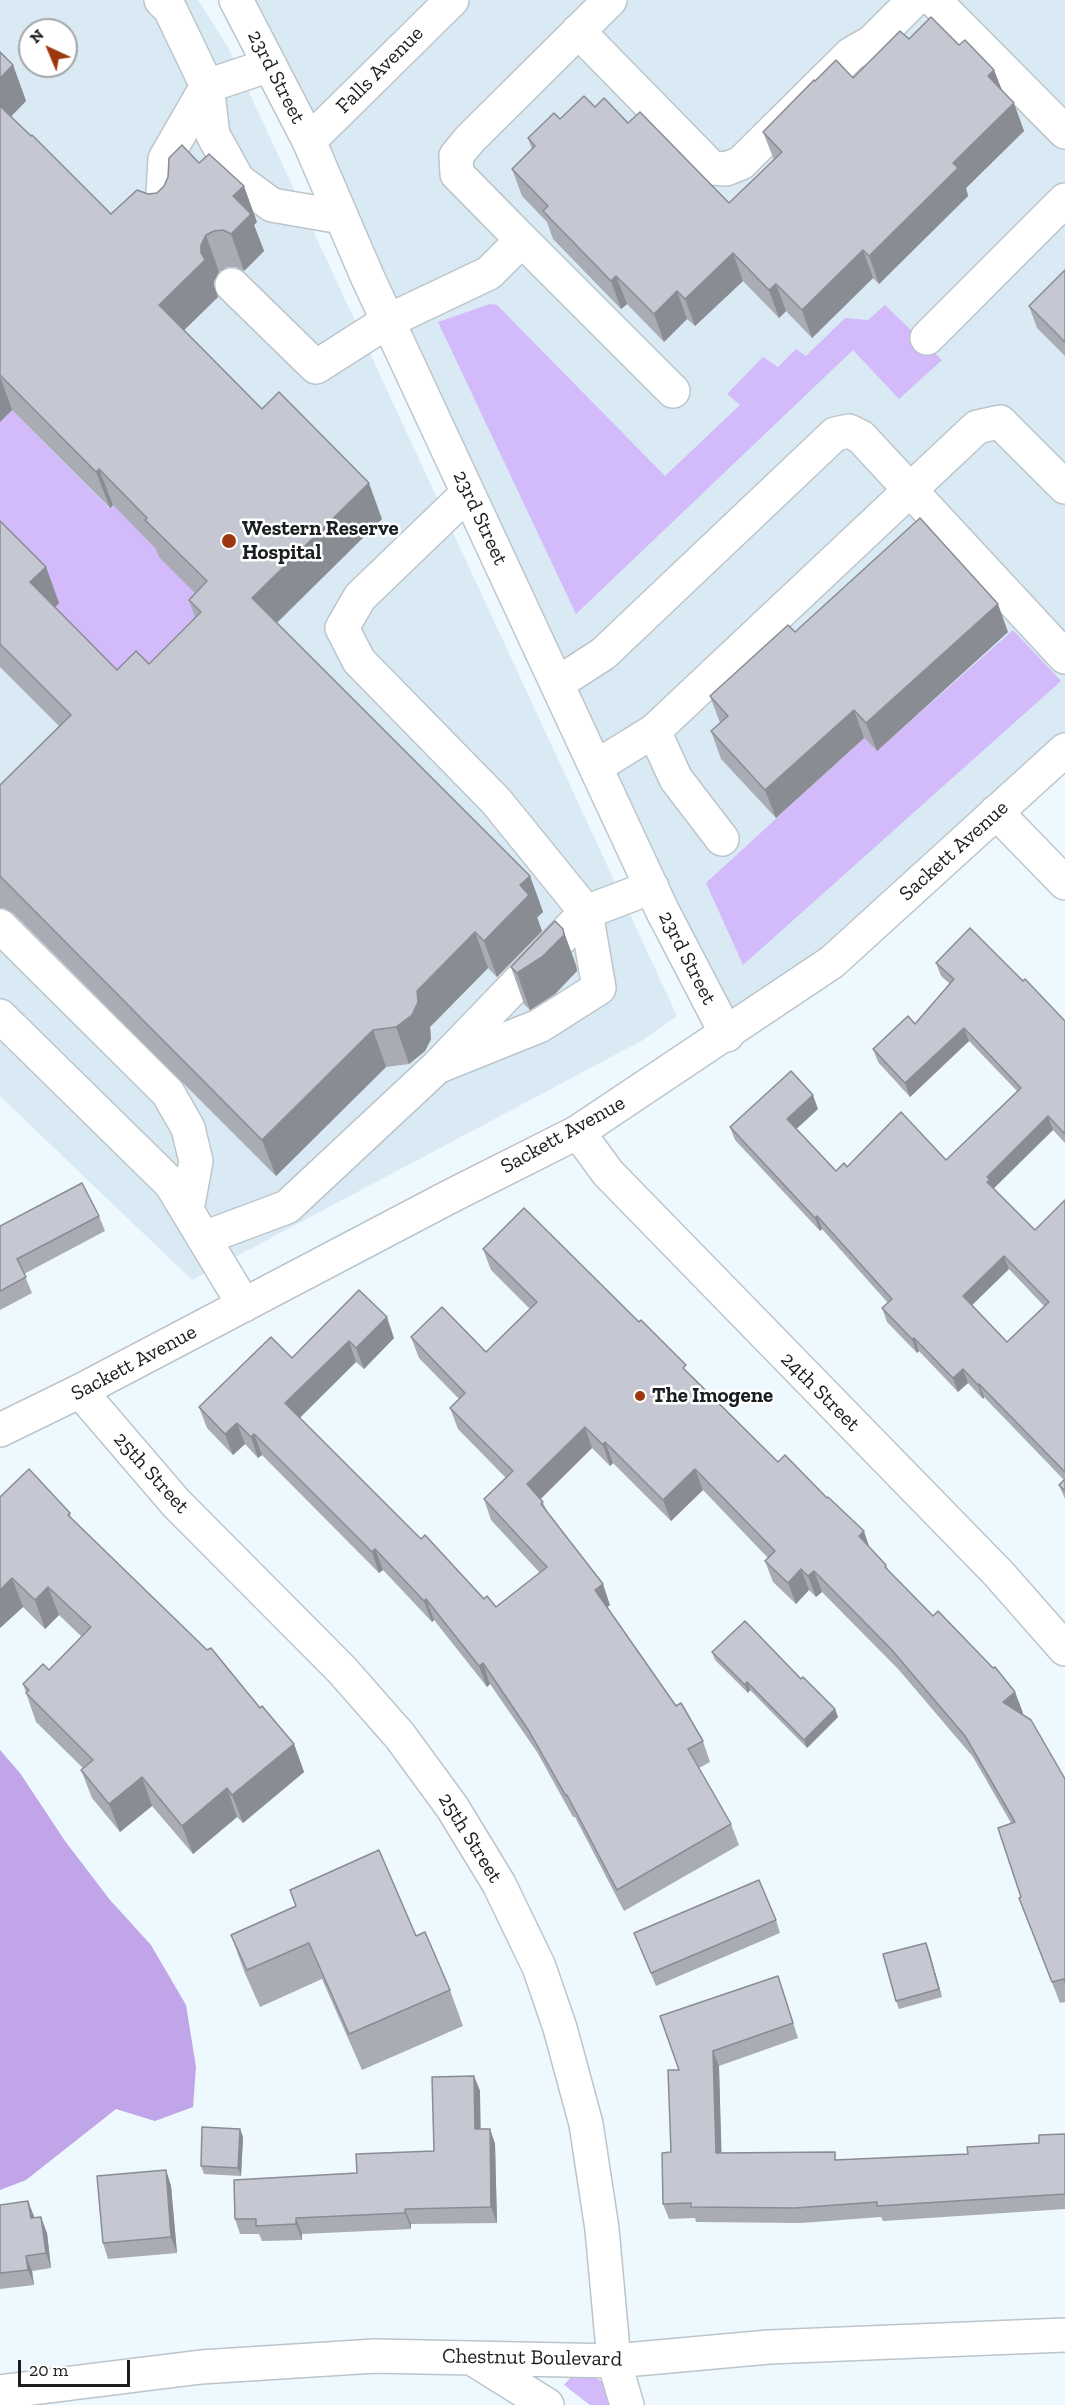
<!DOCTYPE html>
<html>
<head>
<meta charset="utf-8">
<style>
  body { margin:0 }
  #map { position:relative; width:1065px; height:2405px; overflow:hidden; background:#eef8ff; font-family:"Zilla Slab",serif }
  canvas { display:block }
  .north { position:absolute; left:18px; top:18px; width:60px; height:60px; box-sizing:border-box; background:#fff; border:2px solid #a3a5a6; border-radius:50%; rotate:316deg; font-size:16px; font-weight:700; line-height:24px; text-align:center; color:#1a1e20 }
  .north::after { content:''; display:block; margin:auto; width:21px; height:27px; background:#9d380e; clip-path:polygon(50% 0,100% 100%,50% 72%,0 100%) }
  .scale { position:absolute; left:18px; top:2360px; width:112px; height:27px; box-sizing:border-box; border:3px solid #1a1e20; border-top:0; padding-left:8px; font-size:18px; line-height:21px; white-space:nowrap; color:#1a1e20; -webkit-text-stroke:4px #fff; paint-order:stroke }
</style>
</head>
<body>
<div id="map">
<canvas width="1065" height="2405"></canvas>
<div class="north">N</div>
<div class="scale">20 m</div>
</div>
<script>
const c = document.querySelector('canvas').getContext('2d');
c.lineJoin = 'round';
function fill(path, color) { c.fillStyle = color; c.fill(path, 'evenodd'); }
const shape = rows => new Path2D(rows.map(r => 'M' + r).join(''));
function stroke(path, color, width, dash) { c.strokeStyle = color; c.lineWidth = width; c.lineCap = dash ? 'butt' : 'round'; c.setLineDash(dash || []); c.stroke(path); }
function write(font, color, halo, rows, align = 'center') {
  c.font = font + ' "Zilla Slab",serif'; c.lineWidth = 5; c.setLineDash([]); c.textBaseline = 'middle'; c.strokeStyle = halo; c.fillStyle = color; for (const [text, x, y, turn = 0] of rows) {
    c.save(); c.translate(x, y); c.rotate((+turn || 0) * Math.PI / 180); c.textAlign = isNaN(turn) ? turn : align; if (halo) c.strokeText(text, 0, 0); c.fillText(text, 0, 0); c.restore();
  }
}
const built = shape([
  [0,0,198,0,229,49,677,1016,643,1040,192,1280,0,1096],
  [30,30,66,30,66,66,30,66],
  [236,0,1065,0,1065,750,727,1035]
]);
const green = shape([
  [490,304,497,305,665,476,740,405,727,394,763,357,778,367,796,349,806,356,845,318,868,320,885,305,942,360,899,399,853,350,576,614,438,322],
  [12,410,109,508,113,505,161,554,258,573,131,706,44,619,59,603,0,544,0,422],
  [1013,630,1061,681,743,965,706,883,864,738,877,751],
  [571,2377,596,2378,607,2384,614,2405,590,2405,564,2385]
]);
const forest = shape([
  [0,1750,20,1773,65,1841,110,1900,151,1945,186,2005,196,2067,193,2107,155,2121,116,2109,26,2180,0,2190]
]);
const minor = shape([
  [161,0,170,9,207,86,270,65],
  [236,0,309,141,367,276,662,910,727,1035],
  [934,0,1065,132],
  [578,31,712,168,726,169,741,163,851,54,872,42,914,0],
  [207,86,213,135,238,180,272,205,341,217],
  [309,141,452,0],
  [162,212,165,159,207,86],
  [522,240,673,391],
  [232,285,316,367,388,321,489,273,522,240,457,174,456,156,470,139,610,0],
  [927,338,1065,200],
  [558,683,603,654,835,434,849,431,861,437,1065,657],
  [654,731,676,779,722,839],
  [597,766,654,731,977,427,1000,422,1065,487],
  [996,812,1065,883],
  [0,926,168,1093,188,1128,196,1161,187,1210],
  [0,1016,171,1184,244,1305],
  [437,1067,539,1026,599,988,586,912,496,801,359,661,342,628,360,597,468,493],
  [578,1132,608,1173,999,1574,1065,1649],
  [204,1238,287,1207,437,1067,586,912,652,887],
  [80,1391,176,1503,342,1670,400,1736,452,1807,499,1884,539,1967,560,2028,586,2124,602,2229,614,2361,627,2405],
  [0,1430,80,1391,449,1197,578,1132,832,962,1065,750],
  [473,2359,547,2405],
  [0,2392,201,2367,375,2356,614,2361,769,2347,1065,2335]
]);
const wall = shape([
  [909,39,959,45,994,70,1002,91,1024,131,966,188,968,196,879,284,873,278,812,338,786,311,779,318,743,281,695,326,687,319,664,342,627,304,621,309,553,239,547,222,522,196,512,169,532,149,528,138,560,119,595,107,628,123,729,203,774,160,763,132,815,81,853,78],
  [0,52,13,65,26,101,11,117,111,214,148,194,257,222,254,225,264,251,244,271,236,267,228,267,219,272,214,281,214,286,218,297,184,330,262,409,382,519,277,623,530,876,543,912,537,918,542,931,497,977,488,968,430,1027,431,1039,425,1051,409,1064,386,1067,276,1176,13,913,4,908,0,908,0,785,59,726,0,667,0,521,46,567,59,603,55,607,117,670,149,664,195,618,189,600,195,593,159,557,156,549,113,505,110,508,12,410,0,422],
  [1065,270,1065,356,1037,328,1029,306],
  [795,632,1008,632,877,751,864,738,776,818,721,759,711,731,720,723,710,696],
  [936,963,1065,1021,1065,1143,1053,1130,993,1189,1035,1230,1065,1200,1065,1499,1059,1485,1064,1480,984,1397,983,1399,968,1383,958,1392,919,1351,917,1353,887,1322,882,1308,888,1303,822,1229,820,1231,735,1140,730,1127,818,1109,796,1129,836,1171,847,1167,946,1160,1017,1091,969,1041,910,1097,878,1062,873,1049,915,1024,950,984,941,976],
  [1009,1269,1044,1306,1007,1342,972,1305],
  [576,965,577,971,555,994,530,1010,524,1004,511,967],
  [99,1216,105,1231,24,1274,32,1293,0,1310,0,1226],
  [483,1249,689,1373,778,1462,870,1548,886,1565,888,1570,933,1616,1015,1692,1023,1713,1022,1714,1065,1779,1065,2002,1060,2003,1019,1898,1021,1897,1011,1823,973,1757,899,1670,822,1592,816,1597,809,1590,796,1604,773,1582,765,1561,768,1558,703,1490,671,1521,613,1463,610,1466,592,1448,541,1499,547,1511,610,1605,607,1607,676,1706,703,1741,710,1762,699,1768,731,1824,739,1845,624,1911,575,1817,573,1817,537,1752,490,1684,487,1687,434,1620,432,1622,383,1570,379,1573,262,1455,258,1458,245,1444,233,1455,207,1428,199,1407,292,1358,359,1290,394,1338,364,1369,356,1362,300,1418,421,1539,484,1599,496,1607,540,1573,491,1520,484,1499,506,1478,458,1429,450,1408,459,1399,419,1358,411,1337,486,1352,530,1309,491,1270],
  [0,1497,70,1513,71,1518,260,1708,294,1744,304,1772,243,1823,237,1817,193,1854,152,1806,120,1832,92,1798,81,1770,83,1768,36,1722,23,1684,49,1670,82,1637,59,1615,45,1629,23,1607,0,1628],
  [712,1652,801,1679,835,1709,838,1717,807,1748,750,1690,748,1693,715,1660],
  [290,1890,416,1936,450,1990,463,2026,362,2070,322,1979,260,2007,244,1971,231,1935,296,1906],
  [776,1920,780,1933,656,1986,634,1933],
  [929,1951,942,1997,899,2009,896,2001],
  [783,1991,798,2038,719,2066,721,2153,838,2160,968,2154,1039,2143,1065,2134,1065,2209,883,2221,881,2217,801,2223,696,2222,695,2218,669,2219,663,2204,671,2152,679,2070],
  [474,2076,480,2091,480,2129,490,2129,495,2144,497,2223,411,2224,411,2229,302,2234,302,2240,262,2241,259,2234,240,2234,235,2219,357,2173,434,2151],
  [240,2129,243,2137,241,2176,204,2174,201,2166],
  [166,2170,171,2186,177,2253,108,2259,103,2243],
  [0,2205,34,2216,34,2218,47,2233,51,2268,32,2271,34,2285,0,2289]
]);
const shadedWall = shape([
  [13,65,26,101,0,127,0,78],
  [994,70,1005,98,988,76],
  [1014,103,1024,131,966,188,968,196,879,284,869,256,953,163],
  [244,186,257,222,254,225,264,251,244,271,231,234,233,196],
  [206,235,219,272,214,281,214,286,218,297,173,341,159,305,201,253,201,245],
  [863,250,873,278,812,338,802,310],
  [733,253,743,281,695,326,685,299],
  [616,276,627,304,621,309,611,281],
  [776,284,786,311,779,318,769,290],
  [677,291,687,319,664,342,654,314],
  [0,376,12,410,0,422],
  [99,469,113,505,110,508,96,472],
  [369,483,382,519,265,634,252,598],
  [46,567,59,603,44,619,30,582],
  [998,604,1008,632,877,751,866,723],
  [854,710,864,738,776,818,765,790],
  [530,876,543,912,537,917,542,931,497,977,484,941,520,885],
  [563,929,576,965,577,971,555,994,530,1010,517,973],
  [475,932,488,968,430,1027,431,1039,425,1051,409,1064,396,1027,417,991],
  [964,1028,969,1041,910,1097,905,1083],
  [373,1030,386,1067,276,1176,262,1140],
  [813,1095,818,1109,792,1133,787,1119],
  [1048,1116,1053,1130,993,1189,987,1182,987,1177],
  [817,1216,822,1229,820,1231,815,1218],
  [1004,1256,1009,1269,968,1309,963,1296],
  [387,1317,394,1338,364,1369,356,1348],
  [914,1338,919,1351,917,1353,912,1339],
  [349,1341,356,1362,293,1424,285,1403],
  [963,1369,968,1383,958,1392,953,1378],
  [979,1384,984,1397,983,1399,978,1385],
  [237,1423,245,1444,233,1455,225,1434],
  [585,1427,592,1448,534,1505,527,1484],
  [254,1434,262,1455,258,1458,251,1437],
  [605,1442,613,1463,610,1466,603,1445],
  [695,1469,703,1490,671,1521,663,1500],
  [864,1531,871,1552,859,1536],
  [375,1549,383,1570,379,1573,372,1552],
  [801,1569,809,1590,796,1604,788,1583],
  [814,1571,822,1592,816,1597,808,1576],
  [12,1578,23,1607,0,1628,0,1590],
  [603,1584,610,1605,602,1611,595,1590],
  [48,1587,59,1615,45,1629,35,1600],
  [426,1599,434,1620,432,1622,424,1601],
  [483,1663,490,1684,487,1687,479,1666],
  [747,1682,750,1690,748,1693,745,1685],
  [1015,1692,1023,1713,1011,1723,1003,1702],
  [835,1709,838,1717,807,1748,804,1740],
  [294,1744,304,1772,243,1823,232,1795],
  [142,1777,152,1806,120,1832,109,1804],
  [227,1788,237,1817,193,1854,182,1826],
  [926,1943,929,1951,942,1997,939,1989],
  [713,2051,719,2066,722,2168,716,2153],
  [474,2076,480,2091,481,2144,475,2129],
  [240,2129,243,2137,241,2176,238,2168],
  [490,2129,495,2144,497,2223,491,2207],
  [166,2170,171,2186,177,2253,171,2237],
  [28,2201,34,2216,36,2234,31,2218],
  [405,2209,411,2224,411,2229,405,2213],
  [41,2217,47,2233,51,2268,46,2253],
  [296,2218,302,2234,302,2240,296,2224],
  [26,2256,32,2271,34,2285,28,2270]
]);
const building = shape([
  [931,17,959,45,965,40,994,70,988,76,1014,103,953,163,958,168,869,256,863,250,802,310,776,284,769,290,733,253,685,299,677,291,654,314,616,276,611,281,543,211,548,206,512,169,535,146,528,138,554,113,560,119,584,96,595,107,604,98,628,123,640,112,729,203,782,152,763,132,814,80,815,81,836,60,853,78,900,31,909,39,931,17],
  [0,52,13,65,0,78,0,52],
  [0,106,31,136,32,135,111,214,137,190,148,194,157,193,164,186,168,177,169,158,182,145,199,163,209,154,244,186,233,196,251,214,231,234,223,230,214,231,206,235,201,245,201,253,205,260,159,305,262,409,279,392,369,483,252,598,530,876,520,885,529,895,484,941,475,932,417,991,418,1002,412,1015,396,1027,373,1030,262,1140,0,876,0,785,71,715,0,644,0,521,46,567,30,582,117,670,136,651,149,664,201,612,189,600,207,581,145,520,147,518,99,469,96,472,0,375,0,106],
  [1065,270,1065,342,1029,306,1065,270],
  [920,518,998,604,866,723,854,710,765,790,711,731,728,716,710,696,788,625,795,632,920,518],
  [555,921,563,929,564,935,542,957,517,973,511,967,555,921],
  [970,928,1023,981,1025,979,1065,1021,1065,1134,1048,1116,987,1177,990,1180,987,1182,1035,1230,1065,1200,1065,1472,979,1384,978,1385,963,1369,953,1378,914,1338,912,1339,882,1308,892,1299,817,1216,815,1218,730,1127,791,1071,813,1095,787,1119,836,1171,844,1163,847,1167,901,1112,946,1160,1021,1088,964,1028,905,1083,873,1049,908,1016,915,1024,954,979,936,963,970,928],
  [1004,1256,1049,1302,1007,1342,963,1296,1004,1256],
  [82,1183,99,1216,17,1259,26,1277,0,1291,0,1226,82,1183],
  [524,1208,639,1322,641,1320,686,1365,683,1368,778,1462,785,1455,827,1498,828,1497,864,1531,859,1536,886,1565,885,1567,933,1616,938,1611,993,1668,995,1667,1015,1692,1003,1702,1031,1720,1065,1779,1065,1982,1064,1979,1052,1982,1019,1898,1021,1897,998,1828,1015,1822,965,1736,891,1649,814,1571,808,1576,801,1569,788,1583,765,1561,775,1551,695,1469,663,1500,605,1442,603,1445,585,1427,527,1484,543,1502,541,1504,603,1584,595,1590,676,1706,681,1703,703,1741,688,1749,731,1824,617,1890,567,1795,566,1796,529,1731,483,1663,479,1666,426,1599,424,1601,375,1549,372,1552,254,1434,251,1437,237,1423,225,1434,199,1407,271,1337,292,1358,359,1290,387,1317,356,1348,349,1341,285,1403,421,1539,425,1535,484,1599,487,1596,496,1607,547,1567,484,1499,513,1471,450,1408,465,1393,411,1337,442,1307,486,1352,537,1302,483,1249,524,1208],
  [29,1469,70,1513,68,1515,207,1650,211,1648,260,1708,262,1706,294,1744,232,1795,227,1788,182,1826,142,1777,109,1804,81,1770,93,1760,26,1693,29,1690,23,1684,43,1664,49,1670,91,1627,48,1587,35,1600,12,1578,0,1590,0,1497,29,1469],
  [1065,1479,1065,1491,1059,1485,1065,1479],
  [745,1621,801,1679,803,1677,835,1709,804,1740,747,1682,745,1685,712,1652,745,1621],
  [379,1850,416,1936,425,1932,450,1990,349,2034,309,1943,247,1970,231,1935,296,1906,290,1890,379,1850],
  [759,1880,776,1920,651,1973,634,1933,759,1880],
  [926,1943,939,1989,896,2001,883,1954,926,1943],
  [778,1976,793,2023,713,2051,716,2153,835,2152,835,2160,968,2154,967,2147,1039,2143,1039,2135,1065,2134,1065,2194,877,2206,877,2202,795,2208,691,2207,691,2203,663,2204,662,2153,671,2152,668,2070,679,2070,660,2016,778,1976],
  [474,2076,475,2129,490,2129,491,2207,405,2209,405,2213,296,2218,296,2224,256,2226,256,2219,235,2219,234,2180,357,2173,356,2154,434,2151,432,2077,474,2076],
  [202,2127,240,2129,238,2168,201,2166,202,2127],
  [166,2170,171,2237,103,2243,97,2176,166,2170],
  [28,2201,31,2218,41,2217,46,2253,26,2256,28,2270,0,2273,0,2205,28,2201]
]);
const markers = [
  [229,541,8,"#9d380e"],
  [640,1396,6,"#9d380e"]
];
const streetNames = [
  ["Falls Avenue",380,70,-45],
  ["23rd Street",276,77,63],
  ["23rd Street",480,518,65],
  ["Sackett Avenue",954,851,-42],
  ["23rd Street",687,958,63],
  ["Sackett Avenue",563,1135,-29],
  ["Sackett Avenue",134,1363,-28],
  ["24th Street",820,1392,45],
  ["25th Street",151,1473,48],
  ["25th Street",470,1838,58],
  ["Chestnut Boulevard",532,2358,1]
];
const poiNames = [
  ["Western Reserve",242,529],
  ["Hospital",242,553],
  ["The Imogene",652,1396]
];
fill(built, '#d9eaf5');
fill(green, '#d3bafa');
fill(forest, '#c0a5e9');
stroke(minor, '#bcc5cb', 36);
stroke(minor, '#fff', 33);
fill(wall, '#a9acb5');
fill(shadedWall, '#8a8c93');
fill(building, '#c5c8d2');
stroke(building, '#8a8c93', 1.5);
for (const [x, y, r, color] of markers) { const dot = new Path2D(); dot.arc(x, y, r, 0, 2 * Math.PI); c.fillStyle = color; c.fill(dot); stroke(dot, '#fff', 2); }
write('21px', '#1a1e20', '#fff', streetNames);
write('bold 21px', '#1a1e20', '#fff', poiNames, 'left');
</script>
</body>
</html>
